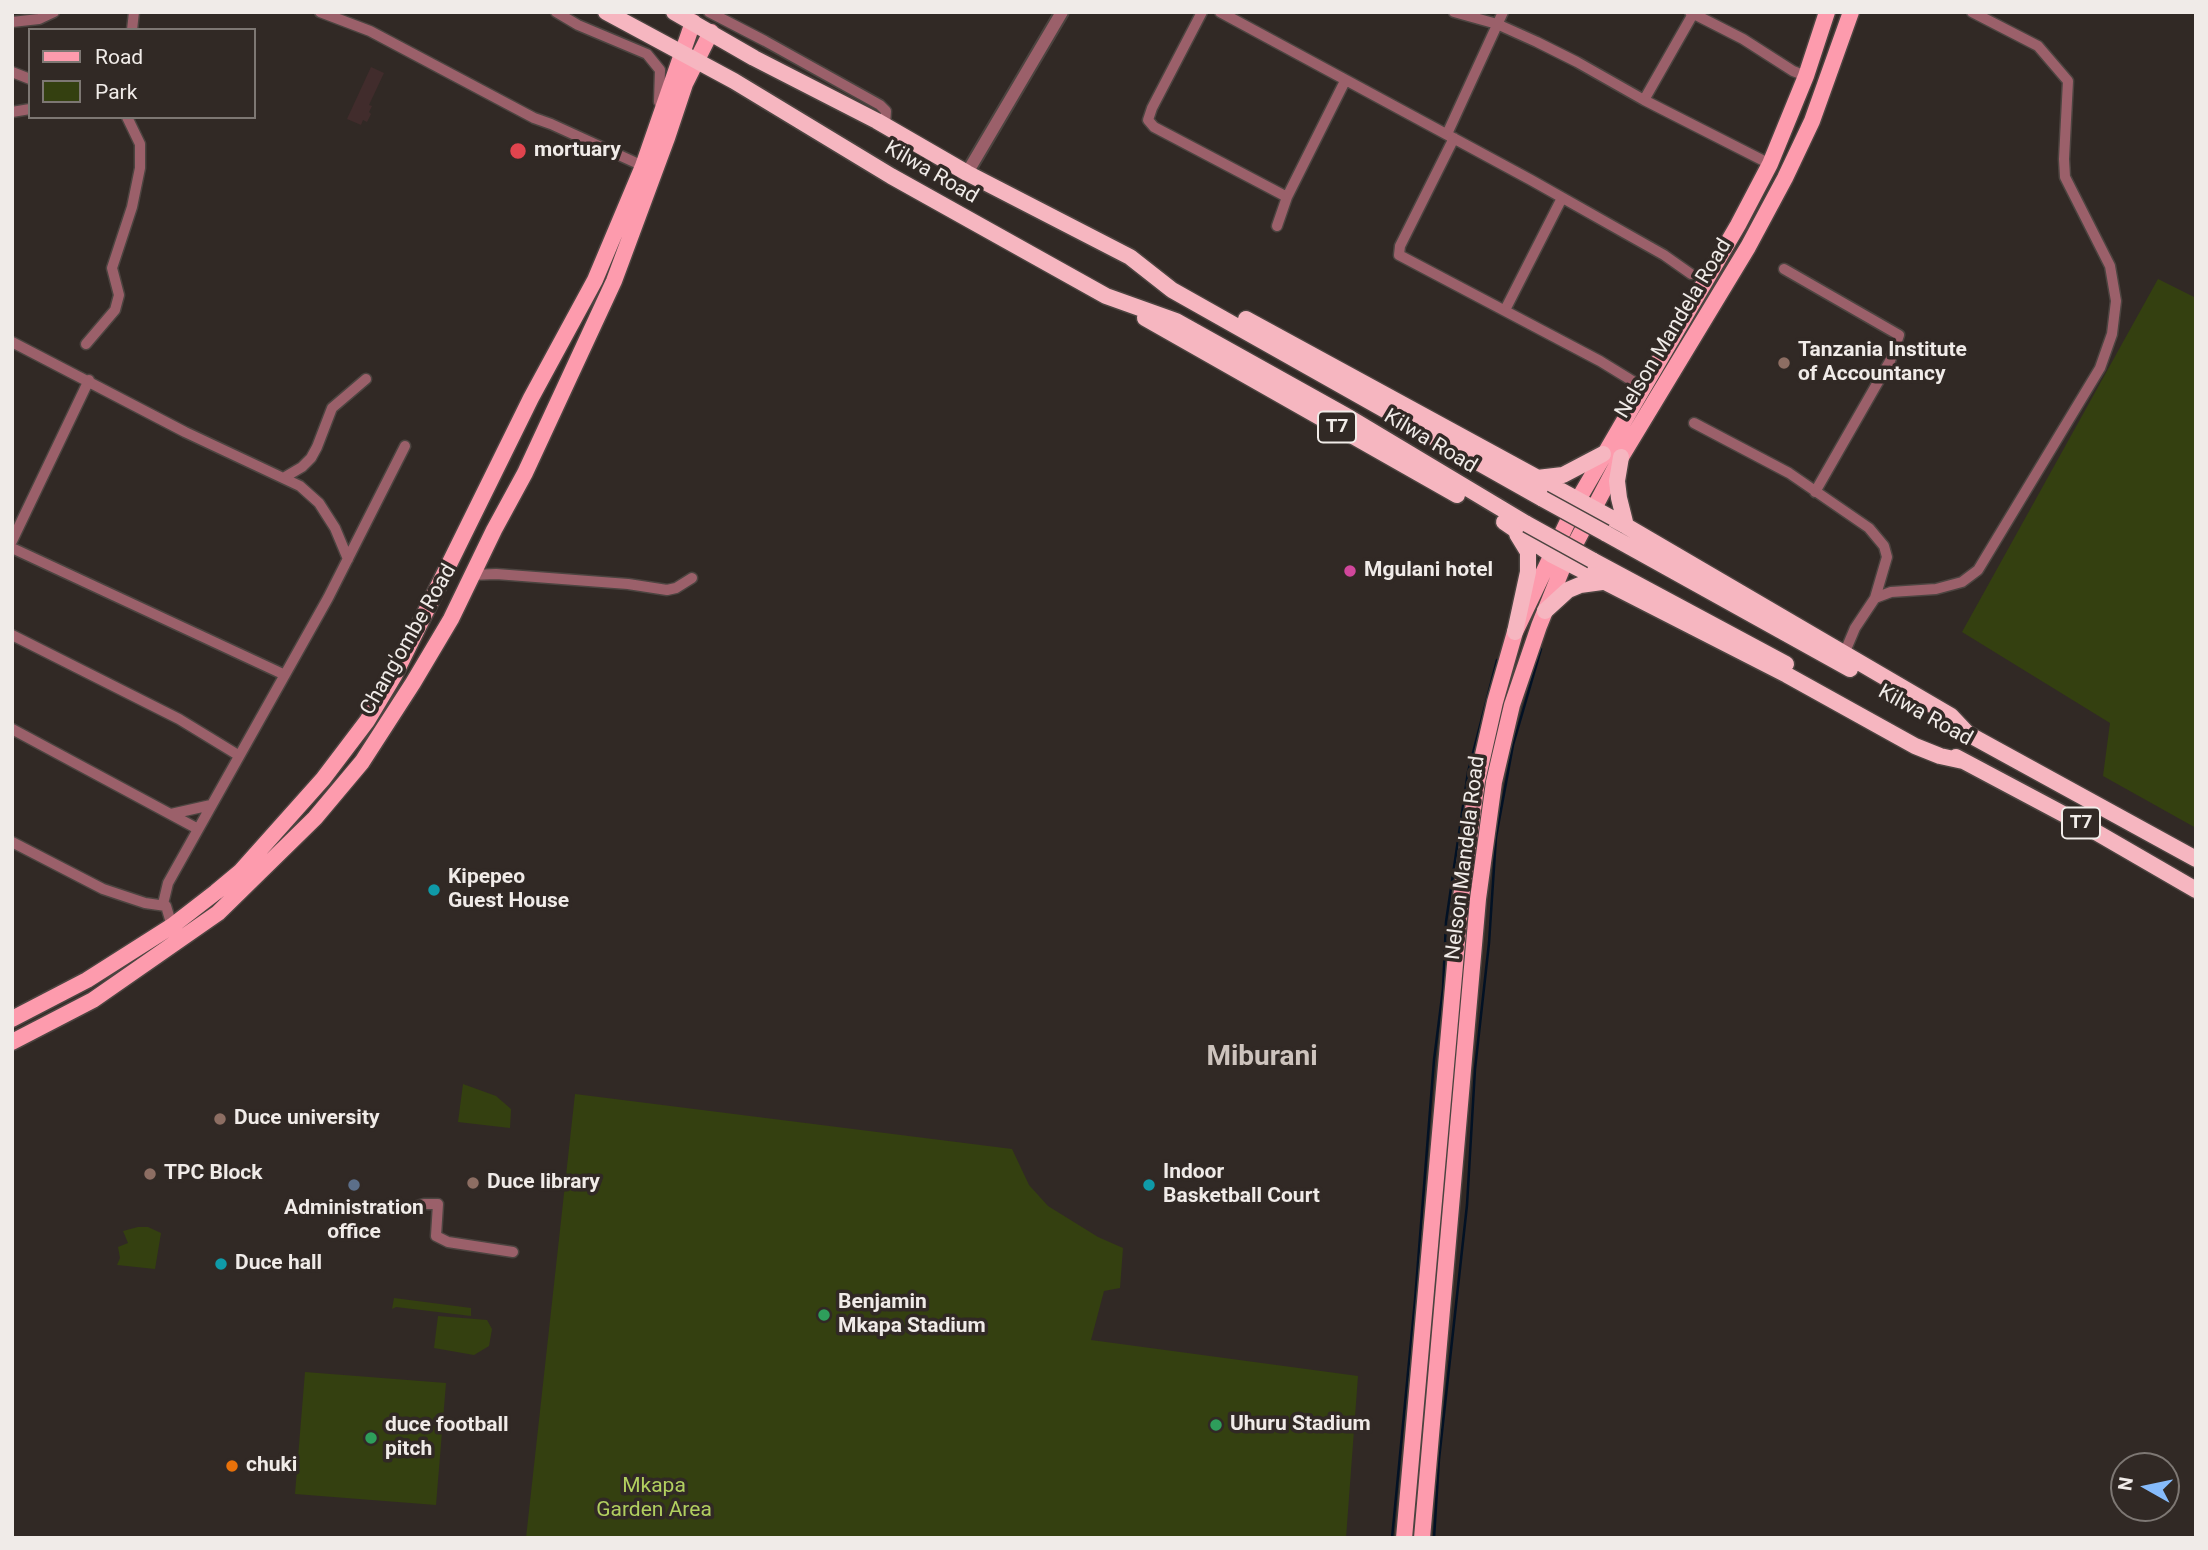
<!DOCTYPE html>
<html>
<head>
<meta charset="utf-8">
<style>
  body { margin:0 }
  #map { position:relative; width:2208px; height:1550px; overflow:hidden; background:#312925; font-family:Roboto,sans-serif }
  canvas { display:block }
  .frame { position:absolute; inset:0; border:14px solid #f0ebe8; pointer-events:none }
  .legend { position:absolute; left:28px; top:28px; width:228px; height:91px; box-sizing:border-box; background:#312925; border:2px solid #7d7773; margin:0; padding:9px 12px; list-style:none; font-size:21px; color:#f0ebe8 }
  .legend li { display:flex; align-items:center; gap:14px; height:35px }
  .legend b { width:35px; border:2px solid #7d7773 }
  .north { position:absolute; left:2110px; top:1452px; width:70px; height:70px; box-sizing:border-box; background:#312925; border:2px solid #7d7773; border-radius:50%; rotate:279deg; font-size:19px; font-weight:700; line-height:28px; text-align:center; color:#f0ebe8 }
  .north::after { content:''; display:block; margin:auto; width:24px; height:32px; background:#86bbfb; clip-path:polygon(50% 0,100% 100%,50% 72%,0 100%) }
</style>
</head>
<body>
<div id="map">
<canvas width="2208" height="1550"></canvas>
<div class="frame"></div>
<ul class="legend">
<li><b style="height:9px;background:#fd9bad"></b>Road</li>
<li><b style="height:19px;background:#344010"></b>Park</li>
</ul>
<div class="north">N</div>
</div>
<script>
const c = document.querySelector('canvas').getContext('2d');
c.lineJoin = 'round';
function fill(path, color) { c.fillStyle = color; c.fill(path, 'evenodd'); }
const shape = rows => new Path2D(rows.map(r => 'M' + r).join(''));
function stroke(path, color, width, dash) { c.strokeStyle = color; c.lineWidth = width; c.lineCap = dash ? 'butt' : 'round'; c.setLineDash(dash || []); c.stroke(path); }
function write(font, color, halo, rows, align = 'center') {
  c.font = font + ' Roboto,sans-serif'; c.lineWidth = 7; c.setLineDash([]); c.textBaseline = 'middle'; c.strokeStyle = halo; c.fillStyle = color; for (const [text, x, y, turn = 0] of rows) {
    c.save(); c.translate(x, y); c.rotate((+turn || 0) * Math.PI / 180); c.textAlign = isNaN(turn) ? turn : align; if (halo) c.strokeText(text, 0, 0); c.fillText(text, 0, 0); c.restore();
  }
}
const medical = shape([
  [371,67,384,73,369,105,372,106,369,112,371,114,367,122,363,120,361,125,347,119]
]);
const green = shape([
  [2158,279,2196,298,2196,828,2103,776,2110,723,1962,632],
  [463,1084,496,1096,511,1109,510,1128,458,1122],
  [575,1094,1012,1149,1029,1185,1048,1206,1098,1237,1123,1248,1120,1288,1104,1291,1091,1340,1358,1376,1346,1538,526,1538],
  [138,1227,148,1227,161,1233,155,1269,117,1265,120,1258,118,1247,128,1243,123,1231],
  [394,1298,471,1308,471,1316,396,1307,392,1309],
  [438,1316,487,1320,492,1329,489,1346,474,1355,434,1348],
  [305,1372,446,1383,436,1505,295,1494]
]);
const stream = shape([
  [1392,1538,1415,1300,1434,1060,1443,989,1446,922,1468,772,1497,660],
  [1434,1538,1439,1459,1467,1205,1475,1069,1489,943,1496,837,1513,745,1541,649]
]);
const minor = shape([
  [320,12,370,31,534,118,551,124,643,166],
  [556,12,578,25,647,54,660,70,659,102],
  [709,12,765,41,880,105,886,111,885,125],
  [1202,12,1152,108,1148,120,1154,127,1287,197],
  [1220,12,1531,180,1664,255,1691,274],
  [1454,12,1497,24,1537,42,1577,62,1644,100,1770,164],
  [1690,12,1743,39,1793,71,1806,76],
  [12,22,39,19,54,12],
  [132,30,134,12],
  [12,72,30,79],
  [1644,100,1693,14],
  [12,112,30,109],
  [1447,134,1503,12],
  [1454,138,1400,246,1399,255,1600,361,1644,388],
  [1277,226,1287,197,1345,81],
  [1784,269,1899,335,1890,361,1815,492],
  [1505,310,1562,198],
  [12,342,185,432,300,486,319,503,335,528,348,559],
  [86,344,115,310,119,295,112,268,132,207,140,168,140,144,127,117],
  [1694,423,1789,473,1869,528,1884,546,1887,557,1875,598],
  [285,477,302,467,311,458,317,447,332,408,366,379],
  [12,541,89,380],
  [12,548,285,675],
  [471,575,496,574,628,584,667,590,676,588,692,578],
  [12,635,179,719,238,755],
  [1844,654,1855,628,1875,598,1891,592,1936,589,1962,582,1978,570,2100,368,2112,334,2116,301,2110,266,2065,177,2064,159,2068,81,2038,46,1972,12],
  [12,729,198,829],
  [171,814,211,805],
  [12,842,103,889,145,903,166,906],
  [172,926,166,906,163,904,168,883,328,598,405,446],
  [410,1208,424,1204,438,1204,436,1236,448,1242,513,1252]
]);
const tertiary = shape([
  [967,173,1062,12]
]);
const primary = shape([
  [12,1019,87,980,172,926,216,892,240,872,323,779,367,721,394,676,531,398,595,280,643,166,693,22],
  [12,1042,93,1000,218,913,315,818,362,762,413,683,451,619,494,530,525,473,614,281,667,138,685,84,711,32],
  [1404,1538,1461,897,1477,781,1495,702,1515,632,1578,500,1738,225,1770,164,1806,76,1827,12],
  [1422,1538,1478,899,1494,782,1512,705,1539,626,1562,569,1621,457,1748,247,1785,178,1812,121,1851,12]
]);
const trunk = shape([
  [606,12,734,81,891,176,1106,296,1176,321,1350,418,1527,524],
  [674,12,754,58,877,121,967,173,1130,257,1172,290,1543,499],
  [1145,318,1457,495],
  [1246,319,1626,526,1951,716,1968,734],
  [1621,457,1617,481,1619,498,1626,526],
  [1537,478,1563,475,1603,454],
  [1504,522,1552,555,1787,675,1915,746,1940,756,1963,761],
  [1605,533,1850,669],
  [1592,560,1786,664],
  [1545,611,1568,590,1580,585,1602,582],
  [1515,632,1528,572,1528,552,1517,534],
  [1959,729,2196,859],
  [1956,757,2082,824,2196,890]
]);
const trunkBridge = shape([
  [1543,499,1605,533],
  [1527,524,1592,560]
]);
const markers = [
  [518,151,9,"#e0444e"],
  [1784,363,7,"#8d6e63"],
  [1350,571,7,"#d1479c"],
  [434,890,7,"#0f9aa8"],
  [220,1119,7,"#8d6e63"],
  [150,1174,7,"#8d6e63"],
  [473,1183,7,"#8d6e63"],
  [354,1185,7,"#5c6f8a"],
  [1149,1185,7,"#0f9aa8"],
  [221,1264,7,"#0f9aa8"],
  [824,1315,7,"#2e9e5b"],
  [1216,1425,7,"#2e9e5b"],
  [371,1438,7,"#2e9e5b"],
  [232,1466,7,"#e8710a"]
];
const shields = [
  [1337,427,38],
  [2081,823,38]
];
const shieldNames = [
  ["T7",1337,427],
  ["T7",2081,823]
];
const poiNames = [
  ["mortuary",534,151],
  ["Tanzania Institute",1798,351],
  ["of Accountancy",1798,375],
  ["Mgulani hotel",1364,571],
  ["Kipepeo",448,878],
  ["Guest House",448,902],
  ["Duce university",234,1119],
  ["Indoor",1163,1173],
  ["Basketball Court",1163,1197],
  ["TPC Block",164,1174],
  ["Duce library",487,1183],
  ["Administration",354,1209,"center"],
  ["office",354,1233,"center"],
  ["Duce hall",235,1264],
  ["Benjamin",838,1303],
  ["Mkapa Stadium",838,1327],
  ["Uhuru Stadium",1230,1425],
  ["duce football",385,1426],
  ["pitch",385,1450],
  ["chuki",246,1466]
];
const streetNames = [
  ["Kilwa Road",931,173,30],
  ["Nelson Mandela Road",1674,329,-59],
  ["Kilwa Road",1430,442,31],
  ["Chang'ombe Road",409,640,-60],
  ["Kilwa Road",1925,716,29],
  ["Nelson Mandela Road",1466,858,-83]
];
const parkNames = [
  ["Mkapa",654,1487],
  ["Garden Area",654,1511]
];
const districtNames = [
  ["Miburani",1262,1058]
];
fill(medical, '#412c2c');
fill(green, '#344010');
stroke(stream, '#021124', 2.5);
stroke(minor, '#4c4440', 13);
stroke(tertiary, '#4c4440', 16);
stroke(primary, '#4c4440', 19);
stroke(trunk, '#4c4440', 19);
stroke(minor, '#9b606a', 10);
stroke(tertiary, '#9b606a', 12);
stroke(primary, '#fd9bad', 16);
stroke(trunk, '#f6b6c0', 16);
stroke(trunkBridge, '#4c4440', 19, []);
stroke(trunkBridge, '#f6b6c0', 16);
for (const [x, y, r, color] of markers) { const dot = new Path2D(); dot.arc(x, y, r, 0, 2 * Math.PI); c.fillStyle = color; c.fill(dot); stroke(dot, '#312925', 2.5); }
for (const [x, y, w] of shields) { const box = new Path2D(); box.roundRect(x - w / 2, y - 15.5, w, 31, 5); c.fillStyle = '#312925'; c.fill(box); stroke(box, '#f0ebe8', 2); }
write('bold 19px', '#f0ebe8', null, shieldNames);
write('bold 21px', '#f0ebe8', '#312925', poiNames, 'left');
write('21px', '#f0ebe8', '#312925', streetNames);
write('21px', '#b1cf5f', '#312925', parkNames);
write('bold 28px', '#cdc3bd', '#312925', districtNames);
</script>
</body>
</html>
